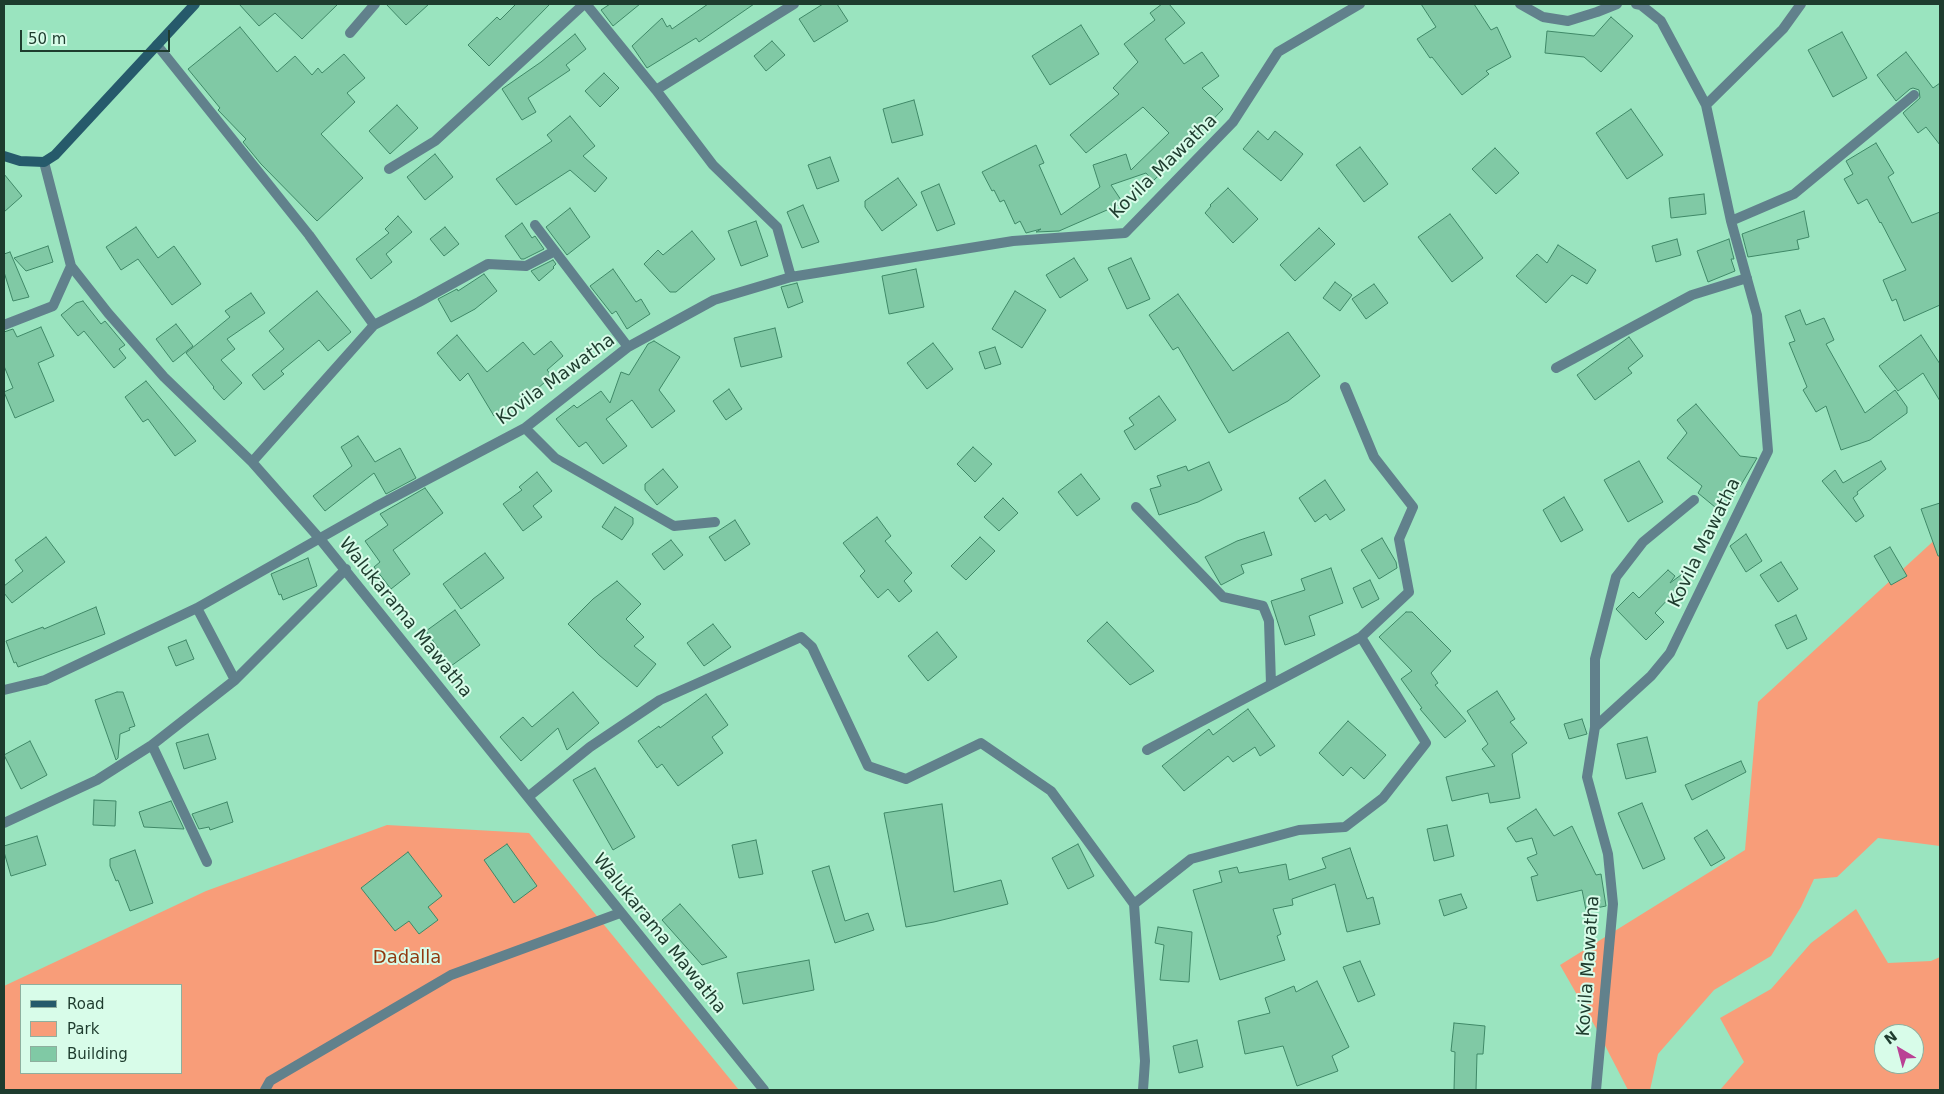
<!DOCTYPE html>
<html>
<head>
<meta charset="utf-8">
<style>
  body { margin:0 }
  #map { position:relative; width:1944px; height:1094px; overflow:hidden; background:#9ae4bf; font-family:"DejaVu Sans",sans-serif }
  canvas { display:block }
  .frame { position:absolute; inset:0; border:5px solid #1e3c2e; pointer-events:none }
  .legend { position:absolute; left:20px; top:984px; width:162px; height:90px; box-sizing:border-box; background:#d8fce9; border:1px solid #8eaf9e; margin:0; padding:6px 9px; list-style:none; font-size:15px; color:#1e3c2e }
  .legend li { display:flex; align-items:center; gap:10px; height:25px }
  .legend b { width:25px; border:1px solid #8eaf9e }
  .north { position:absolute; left:1874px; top:1024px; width:50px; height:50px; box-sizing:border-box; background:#d8fce9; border:1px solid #8eaf9e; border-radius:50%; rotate:323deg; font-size:14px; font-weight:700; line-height:20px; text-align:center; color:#1e3c2e }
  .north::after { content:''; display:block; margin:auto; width:18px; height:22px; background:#ba4195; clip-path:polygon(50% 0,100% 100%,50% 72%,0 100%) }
  .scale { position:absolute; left:20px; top:30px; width:150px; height:22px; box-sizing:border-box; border:2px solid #1e3c2e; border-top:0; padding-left:6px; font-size:15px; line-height:18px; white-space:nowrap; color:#1e3c2e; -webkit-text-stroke:4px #d8fce9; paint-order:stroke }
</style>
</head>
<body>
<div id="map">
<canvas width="1944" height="1094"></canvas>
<div class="frame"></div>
<ul class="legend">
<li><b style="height:6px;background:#265a6b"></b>Road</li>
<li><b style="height:14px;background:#f89d79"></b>Park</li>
<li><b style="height:14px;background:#80c9a5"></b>Building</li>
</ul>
<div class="north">N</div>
<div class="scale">50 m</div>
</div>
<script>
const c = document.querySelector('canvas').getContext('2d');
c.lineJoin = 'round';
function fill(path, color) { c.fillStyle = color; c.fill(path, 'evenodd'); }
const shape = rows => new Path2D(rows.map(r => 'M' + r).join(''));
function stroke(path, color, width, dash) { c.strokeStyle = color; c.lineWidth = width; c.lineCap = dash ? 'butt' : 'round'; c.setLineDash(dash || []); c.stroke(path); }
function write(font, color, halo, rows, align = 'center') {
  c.font = font + ' "DejaVu Sans",sans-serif'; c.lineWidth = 4; c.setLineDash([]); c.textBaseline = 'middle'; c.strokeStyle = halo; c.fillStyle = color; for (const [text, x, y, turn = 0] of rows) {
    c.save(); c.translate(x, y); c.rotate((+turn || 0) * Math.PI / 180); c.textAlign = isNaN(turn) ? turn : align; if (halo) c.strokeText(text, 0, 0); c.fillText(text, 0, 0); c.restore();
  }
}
const green = shape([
  [1940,535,1940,846,1878,838,1837,877,1814,879,1801,907,1771,956,1714,990,1658,1054,1650,1090,1628,1090,1596,1028,1560,965,1745,850,1758,702],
  [387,825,529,833,739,1090,4,1090,4,986,206,891],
  [21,985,181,985,181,1073,21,1073],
  [1856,909,1888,963,1931,961,1940,957,1940,1090,1720,1090,1744,1062,1720,1018,1771,989,1811,943],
  [1884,1034,1914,1034,1914,1064,1884,1064]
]);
const building = shape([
  [239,4,338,4,302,39,275,13,259,26,239,4],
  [386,4,429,4,406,25,386,4],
  [516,4,550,4,489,66,468,45,497,17,500,20,516,4],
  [610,4,640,4,613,26,601,10,610,4],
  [708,4,754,4,699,42,696,38,647,68,632,46,662,18,667,27,670,25,672,29,708,4],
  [823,4,837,4,848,21,814,42,799,19,823,4],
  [1162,4,1169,4,1185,23,1165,39,1184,64,1202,52,1219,76,1202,88,1223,109,1199,134,1200,136,1153,181,1146,173,1111,185,1123,203,1059,231,1036,232,1041,229,1026,233,1020,221,1015,224,1004,200,1000,202,994,190,992,191,982,172,1036,145,1044,163,1039,165,1061,215,1100,187,1093,165,1126,154,1131,170,1169,133,1143,107,1086,153,1070,135,1119,94,1113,88,1138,62,1124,44,1155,20,1150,13,1162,4],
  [1421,4,1474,4,1491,30,1497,27,1511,57,1486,71,1489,74,1462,95,1432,57,1430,58,1417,39,1436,27,1421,4],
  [1611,17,1633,36,1601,72,1584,57,1545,53,1547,31,1594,36,1611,17],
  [1081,25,1099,54,1050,85,1032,56,1081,25],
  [240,27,277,72,295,56,312,75,318,68,322,73,344,54,365,78,347,93,355,102,321,134,363,178,317,221,261,164,243,142,246,139,218,110,220,108,188,69,240,27],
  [1842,32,1867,78,1833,97,1808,50,1842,32],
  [575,34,586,49,566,65,570,70,528,98,536,112,522,120,502,89,541,62,575,34],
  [772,41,785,55,766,71,754,56,772,41],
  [1906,52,1933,88,1940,83,1940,145,1926,127,1918,133,1903,113,1920,98,1919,90,1913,88,1910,89,1896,101,1877,75,1906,52],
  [604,73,619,88,600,107,585,91,604,73],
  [914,100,923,135,892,143,883,109,914,100],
  [397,105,418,128,390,154,369,131,397,105],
  [1631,109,1663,155,1627,179,1596,133,1631,109],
  [570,116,595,146,583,156,607,178,595,192,570,170,516,205,496,179,552,141,547,135,570,116],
  [1258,131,1268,140,1275,131,1303,154,1281,181,1243,149,1258,131],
  [1876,143,1894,173,1888,177,1912,223,1940,212,1940,305,1904,321,1896,299,1892,301,1883,280,1906,270,1881,222,1880,223,1867,199,1858,204,1844,179,1853,174,1846,161,1876,143],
  [1360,147,1388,184,1364,202,1336,165,1360,147],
  [1495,148,1519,173,1496,194,1472,169,1495,148],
  [435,154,453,177,425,200,407,177,435,154],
  [830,157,839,181,817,189,808,165,830,157],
  [4,174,22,196,4,212,4,174],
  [898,178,917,205,882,231,865,207,865,201,898,178],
  [939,184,955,224,937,231,921,192,939,184],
  [1228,188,1258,219,1233,243,1205,213,1211,206,1210,205,1228,188],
  [1704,194,1706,214,1671,218,1669,198,1704,194],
  [803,205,819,242,802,248,787,212,803,205],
  [570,208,590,237,567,255,546,227,570,208],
  [1804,211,1809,237,1797,240,1799,249,1748,257,1742,234,1804,211],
  [1450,214,1483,258,1452,282,1418,237,1450,214],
  [398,216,412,232,386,254,392,262,371,279,356,259,389,233,385,229,398,216],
  [756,221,768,256,741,266,728,231,756,221],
  [522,223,532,238,535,236,544,249,524,259,521,259,505,236,522,223],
  [136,227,158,258,174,246,201,284,172,305,138,259,121,270,106,247,136,227],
  [445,227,459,244,444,256,430,239,445,227],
  [1319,228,1335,244,1295,281,1280,265,1319,228],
  [692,231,715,259,676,292,670,292,644,264,658,250,663,255,692,231],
  [1677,239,1681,255,1656,262,1652,246,1677,239],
  [1729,239,1734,259,1731,259,1735,271,1708,282,1697,251,1729,239],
  [1558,245,1596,270,1587,284,1572,275,1546,303,1516,276,1537,254,1547,263,1558,245],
  [48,246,53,262,26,271,14,258,48,246],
  [10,252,29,297,13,301,4,272,4,254,10,252],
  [1074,258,1088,280,1060,298,1046,275,1074,258],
  [1131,258,1150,299,1127,309,1108,268,1131,258],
  [553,260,556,264,553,267,554,268,539,281,531,271,553,260],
  [613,269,636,302,641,299,650,314,627,329,616,311,612,314,590,286,613,269],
  [916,269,924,307,889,314,882,276,916,269],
  [484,274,497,291,475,309,451,322,438,299,457,289,458,291,484,274],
  [1335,282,1352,295,1340,311,1323,298,1335,282],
  [797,283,803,302,788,308,781,287,797,283],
  [1374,284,1388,303,1366,319,1352,299,1374,284],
  [317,291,351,332,328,351,319,340,281,371,284,374,264,390,252,375,284,349,269,331,317,291],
  [1015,291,1046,310,1022,348,992,329,1015,291],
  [251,293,265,313,227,339,235,349,221,360,242,383,224,400,213,388,214,387,186,353,230,317,225,311,251,293],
  [1178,294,1233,371,1288,332,1320,376,1288,401,1229,433,1178,347,1173,350,1149,315,1178,294],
  [83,301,101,324,105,321,125,345,119,349,126,358,114,368,84,331,78,336,61,315,76,303,83,301],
  [1800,310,1806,325,1824,318,1834,340,1826,344,1865,413,1895,390,1907,407,1907,413,1870,440,1841,450,1826,406,1816,412,1803,390,1807,387,1789,343,1795,341,1785,316,1800,310],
  [176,324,193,346,173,362,156,339,176,324],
  [41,327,54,356,38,363,54,401,15,418,4,392,13,388,4,366,4,332,13,329,17,337,41,327],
  [775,328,782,357,741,367,734,338,775,328],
  [457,335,487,372,523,342,534,355,551,341,563,356,547,370,552,376,530,395,494,416,468,373,460,381,437,353,457,335],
  [1921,335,1940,364,1940,401,1923,373,1898,391,1879,366,1921,335],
  [1629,337,1643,356,1628,368,1632,373,1595,400,1577,375,1629,337],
  [654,341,680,357,659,390,675,411,652,428,632,400,606,419,627,446,603,464,586,442,579,447,556,419,574,405,577,408,601,391,610,403,621,372,629,375,648,344,654,341],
  [933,343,953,369,927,389,907,363,933,343],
  [995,347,1001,364,985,369,979,352,995,347],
  [146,381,196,441,175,456,148,419,143,422,125,397,146,381],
  [729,389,742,409,726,420,713,401,729,389],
  [1159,396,1176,420,1135,450,1124,431,1134,425,1129,418,1159,396],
  [1696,404,1740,456,1757,458,1741,485,1721,512,1698,493,1702,486,1667,458,1687,433,1677,420,1696,404],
  [358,436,375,462,400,448,416,478,386,494,374,473,325,511,313,496,352,466,341,447,358,436],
  [973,447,992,464,975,482,957,464,973,447],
  [1639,461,1663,502,1628,522,1604,480,1639,461],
  [1881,461,1886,469,1857,492,1858,494,1853,498,1864,516,1856,522,1822,481,1835,470,1843,483,1881,461],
  [1209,462,1222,490,1198,502,1159,515,1150,489,1161,486,1157,476,1186,466,1188,471,1209,462],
  [663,469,678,487,657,505,645,490,645,484,663,469],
  [537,472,552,491,533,506,542,517,523,531,503,504,522,490,519,487,537,472],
  [1081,474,1100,499,1077,516,1058,492,1081,474],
  [1325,480,1345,510,1330,520,1326,514,1315,522,1299,498,1325,480],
  [425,488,443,513,393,550,410,574,391,589,374,567,380,562,365,541,388,525,380,514,425,488],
  [1564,497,1583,530,1561,542,1543,510,1564,497],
  [1003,498,1018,513,999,531,984,517,1003,498],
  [1940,503,1940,556,1938,556,1921,509,1940,503],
  [615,507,633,518,633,524,622,540,602,527,615,507],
  [877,517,891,536,885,541,912,573,904,581,912,591,899,602,888,589,878,598,860,576,865,571,843,543,877,517],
  [735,520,750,544,725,561,709,537,735,520],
  [1264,532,1272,555,1241,565,1244,573,1221,585,1205,557,1237,541,1264,532],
  [1746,534,1762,561,1746,572,1730,546,1746,534],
  [46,537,65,562,12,603,4,593,4,586,23,571,15,560,46,537],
  [980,537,995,551,966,580,951,566,980,537],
  [1382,538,1396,562,1397,568,1379,579,1361,550,1382,538],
  [671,540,683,555,664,570,652,554,671,540],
  [1890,547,1907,576,1891,585,1874,556,1890,547],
  [485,553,504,578,461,609,443,584,485,553],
  [308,558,317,586,283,600,281,594,279,595,271,574,308,558],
  [1781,562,1798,589,1778,602,1760,575,1781,562],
  [1331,568,1343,603,1309,616,1315,635,1285,645,1271,601,1305,590,1301,579,1331,568],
  [1668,570,1675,576,1670,583,1685,572,1689,577,1655,613,1664,622,1646,640,1616,609,1633,592,1639,598,1668,570],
  [1370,580,1379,599,1362,608,1353,588,1370,580],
  [617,581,641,604,626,619,644,637,634,646,656,664,637,687,599,655,568,624,593,599,617,581],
  [96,607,105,634,18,667,16,662,14,663,6,641,43,627,44,629,96,607],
  [455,610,480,645,451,666,426,631,455,610],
  [1406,612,1412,612,1451,651,1431,673,1438,683,1435,685,1466,721,1445,738,1420,709,1422,708,1401,679,1412,671,1379,637,1406,612],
  [1796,615,1807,639,1787,649,1775,625,1796,615],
  [1107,622,1154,671,1130,685,1087,641,1107,622],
  [713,624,731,647,704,666,687,643,713,624],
  [937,632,957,657,928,681,908,656,937,632],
  [186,640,194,659,176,666,168,647,186,640],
  [1497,691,1515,719,1510,722,1527,743,1512,754,1520,798,1490,803,1488,793,1452,801,1446,777,1495,766,1482,749,1488,744,1467,711,1497,691],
  [117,692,123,692,135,726,129,728,130,730,120,734,118,758,116,760,95,700,117,692],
  [573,692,599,723,567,750,558,728,521,761,500,737,523,717,532,727,573,692],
  [706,694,728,725,712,737,723,753,678,786,662,764,657,768,638,741,659,726,660,728,706,694],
  [1248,709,1275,746,1260,756,1255,747,1233,762,1228,756,1184,791,1162,766,1209,729,1213,735,1248,709],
  [1582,719,1587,734,1569,739,1564,724,1582,719],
  [1348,721,1386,755,1364,779,1351,767,1343,776,1319,753,1348,721],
  [208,734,216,759,184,769,176,743,208,734],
  [1647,737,1656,772,1626,779,1617,744,1647,737],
  [30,741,47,775,21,789,4,755,30,741],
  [1741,761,1746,772,1692,800,1685,785,1741,761],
  [595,768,635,837,613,850,573,780,595,768],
  [94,800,116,801,115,826,93,825,94,800],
  [171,801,184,829,144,827,139,812,171,801],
  [227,802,233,822,210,830,209,827,199,829,192,814,227,802],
  [1642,803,1665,859,1643,869,1618,813,1642,803],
  [942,804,954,892,1001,880,1008,904,934,922,906,927,884,813,942,804],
  [1536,809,1554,836,1572,826,1596,875,1601,874,1606,906,1586,910,1582,890,1537,901,1531,877,1538,875,1527,858,1537,854,1532,838,1516,842,1507,828,1536,809],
  [1447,825,1454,856,1434,861,1427,829,1447,825],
  [1707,830,1725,858,1711,866,1694,838,1707,830],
  [37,836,46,865,11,876,4,852,4,846,37,836],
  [756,840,763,874,739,878,732,845,756,840],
  [507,844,537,886,514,903,484,860,507,844],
  [1078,844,1094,876,1068,889,1052,858,1078,844],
  [1350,848,1367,899,1373,897,1380,924,1347,932,1335,884,1292,899,1293,905,1273,909,1281,934,1277,936,1285,960,1220,980,1193,890,1222,882,1219,871,1237,867,1239,873,1286,864,1289,880,1326,868,1322,858,1350,848],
  [135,850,153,903,130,911,118,880,116,881,110,866,110,859,135,850],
  [408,852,442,896,428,907,438,920,419,934,409,921,395,931,361,888,408,852],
  [829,866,845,921,868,913,874,930,835,943,812,871,829,866],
  [1461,894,1467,908,1444,916,1439,900,1461,894],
  [680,904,727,957,702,965,662,920,680,904],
  [1158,927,1192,932,1189,982,1160,980,1164,945,1155,943,1158,927],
  [809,960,814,990,743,1004,737,973,809,960],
  [1360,961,1375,995,1358,1002,1343,967,1360,961],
  [1317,981,1349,1047,1332,1056,1338,1071,1297,1086,1283,1046,1245,1054,1238,1021,1270,1013,1265,998,1294,986,1296,992,1317,981],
  [1454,1023,1485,1026,1483,1054,1477,1054,1476,1090,1454,1090,1455,1052,1451,1051,1454,1023],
  [1197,1040,1203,1067,1179,1073,1173,1046,1197,1040]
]);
const minor = shape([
  [586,4,656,90,713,165,777,227,791,277],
  [1520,4,1543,17,1568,21,1597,12,1617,4],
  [350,33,375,4],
  [157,45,309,235,374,325],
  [656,90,794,4],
  [1706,105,1783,29,1801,4],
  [44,162,71,266,108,313,164,377,252,462,320,539,764,1090],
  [389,169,435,141,584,4],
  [1731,221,1794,194,1914,95],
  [535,225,628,347],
  [4,325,53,306,71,266],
  [1556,368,1692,295,1747,278],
  [525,428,555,458,674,526,715,522],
  [252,462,374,325,419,302,488,264,526,266,555,251],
  [1136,507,1223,597,1263,606,1269,621,1271,684],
  [197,608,235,680],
  [4,690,45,680,197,608,375,507,525,428,628,347,714,300,791,277,1013,241,1125,233,1233,122,1278,52,1360,4],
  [1595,727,1595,659,1616,577,1643,542,1694,500],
  [152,745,207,862],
  [1147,750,1361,637],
  [528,797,590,747,660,700,801,637,812,647,868,766,906,779,981,743,1051,791,1134,904,1145,1061,1143,1090],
  [4,823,97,780,152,745,235,680,346,569],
  [1134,904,1191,859,1299,830,1345,827,1383,798,1426,743,1361,637,1409,592,1399,539,1413,507,1374,457,1345,387],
  [265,1090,270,1081,451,975,620,913],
  [1596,1090,1613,904,1608,854,1587,777,1595,727,1651,676,1670,653,1768,451,1757,315,1731,221,1706,105,1661,21,1641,5,1636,4]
]);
const secondary = shape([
  [4,156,20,161,44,162,55,155,195,4]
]);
const streetNames = [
  ["Kovila Mawatha",1164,167,-44],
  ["Kovila Mawatha",556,380,-36],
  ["Kovila Mawatha",1705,543,-64],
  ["Walukarama Mawatha",405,618,51],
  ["Walukarama Mawatha",659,934,51],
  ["Kovila Mawatha",1589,966,-86]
];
const parkNames = [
  ["Dadalla",407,958]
];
fill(green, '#f89d79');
fill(building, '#80c9a5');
stroke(building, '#3f8867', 1);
stroke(minor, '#61818c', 10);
stroke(secondary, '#265a6b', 10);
write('18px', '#1e3c2e', '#d8fce9', streetNames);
write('18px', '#903910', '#d8fce9', parkNames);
</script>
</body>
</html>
